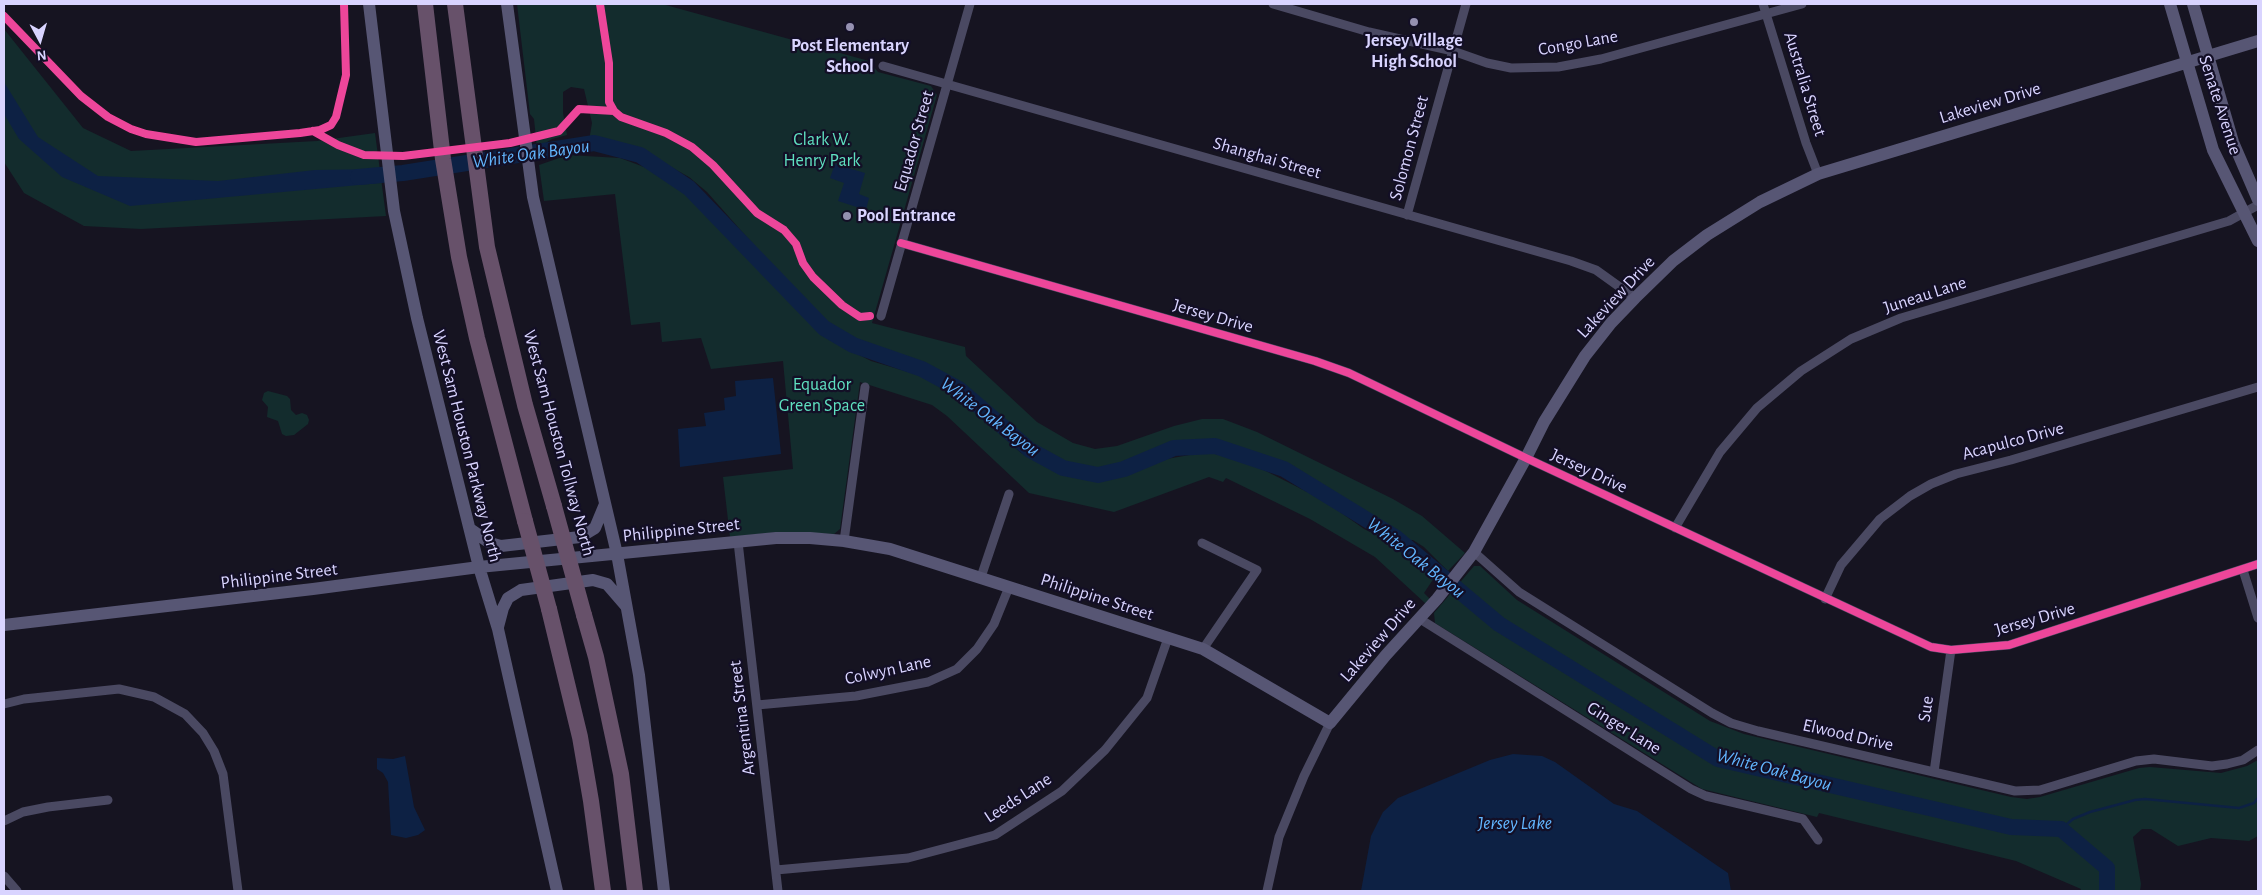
<!DOCTYPE html>
<html>
<head>
<meta charset="utf-8">
<style>
  body { margin:0 }
  #map { position:relative; width:2262px; height:895px; overflow:hidden; background:#161421; font-family:"Alegreya Sans",sans-serif }
  canvas { display:block }
  .frame { position:absolute; inset:0; border:5px solid #d9d4ff; pointer-events:none }
  .north { position:absolute; left:15px; top:15px; width:50px; height:50px; -webkit-text-stroke:4px #130f26; paint-order:stroke; rotate:174deg; font-size:14px; font-weight:700; line-height:20px; text-align:center; color:#d9d4ff }
  .north::after { content:''; display:block; margin:auto; width:18px; height:22px; background:#d9d4ff; clip-path:polygon(50% 0,100% 100%,50% 72%,0 100%) }
</style>
</head>
<body>
<div id="map">
<canvas width="2262" height="895"></canvas>
<div class="frame"></div>
<div class="north">N</div>
</div>
<script>
const c = document.querySelector('canvas').getContext('2d');
c.lineJoin = 'round';
function fill(path, color) { c.fillStyle = color; c.fill(path, 'evenodd'); }
const shape = rows => new Path2D(rows.map(r => 'M' + r).join(''));
function stroke(path, color, width, dash) { c.strokeStyle = color; c.lineWidth = width; c.lineCap = dash ? 'butt' : 'round'; c.setLineDash(dash || []); c.stroke(path); }
function write(font, color, halo, rows, align = 'center') {
  c.font = font + ' "Alegreya Sans",sans-serif'; c.lineWidth = 4.5; c.setLineDash([]); c.textBaseline = 'middle'; c.strokeStyle = halo; c.fillStyle = color; for (const [text, x, y, turn = 0] of rows) {
    c.save(); c.translate(x, y); c.rotate((+turn || 0) * Math.PI / 180); c.textAlign = isNaN(turn) ? turn : align; if (halo) c.strokeText(text, 0, 0); c.fillText(text, 0, 0); c.restore();
  }
}
const green = shape([
  [517,4,662,4,869,61,878,72,931,86,937,95,872,323,965,347,966,356,1037,422,1073,443,1095,449,1117,446,1174,426,1202,419,1223,419,1257,432,1393,499,1422,516,1465,553,1448,571,1424,547,1413,540,1405,540,1352,503,1303,473,1252,451,1212,439,1182,441,1161,446,1121,465,1099,468,1071,464,1050,456,948,376,927,364,849,338,826,322,798,295,707,192,689,177,638,149,589,141,592,123,584,89,571,87,563,92,563,113,567,135,552,139,537,148,534,119,530,114],
  [4,29,83,128,131,151,317,141,375,133,386,216,141,229,84,226,24,193,4,162],
  [568,155,620,158,652,170,685,191,710,212,806,319,828,339,871,361,932,379,956,395,1021,453,1049,466,1092,479,1111,478,1155,461,1207,452,1248,462,1323,500,1364,529,1393,543,1434,578,1424,593,1430,599,1426,604,1375,557,1310,519,1226,478,1223,482,1209,477,1114,512,1029,493,947,416,932,405,860,382,840,529,834,534,779,532,730,537,723,477,793,469,783,361,711,369,701,338,662,342,660,322,631,325,615,194,544,201,539,165],
  [268,391,287,396,290,399,291,410,296,415,302,413,307,415,309,420,308,424,294,435,286,436,282,434,278,421,267,417,268,407,262,400,264,393],
  [1474,566,1480,566,1517,600,1710,721,1744,734,2011,797,2027,799,2040,797,2139,768,2150,767,2221,773,2247,766,2258,760,2258,836,2249,841,2211,838,2178,846,2151,829,2142,829,2133,837,2141,884,2140,891,2080,891,2081,889,2016,861,1819,813,1817,817,1702,789,1435,623,1434,613]
]);
const water = shape([
  [4,82,38,137,98,176,218,181,315,170,379,169,381,183,130,206,62,177,19,139,4,114],
  [835,164,865,173,859,194,869,198,866,210,838,201,844,183,830,178],
  [773,378,781,454,680,467,678,429,706,426,704,413,725,410,724,398,736,396,735,381],
  [1513,754,1542,756,1555,762,1614,804,1637,811,1728,873,1731,891,1361,891,1371,836,1383,812,1398,798,1490,760],
  [405,756,414,807,425,830,418,835,406,838,391,835,388,782,383,773,377,769,377,758,393,759]
]);
const stream = shape([
  [2061,829,2073,819,2090,812,2135,800,2145,799,2239,808,2254,803,2258,798]
]);
const river = shape([
  [358,177,403,173,594,143,640,155,689,188,824,328,853,345,922,369,959,389,1030,450,1063,468,1098,475,1124,469,1174,448,1215,446,1284,469,1395,537,1499,624,1718,759,2011,827,2061,829,2107,868,2107,891]
]);
const street = shape([
  [1273,4,1369,32,1453,51,1487,63,1511,68,1558,67,1601,59,1802,4],
  [1763,4,1806,143,1818,174],
  [883,66,1571,261,1596,270,1635,298],
  [1407,215,1466,4],
  [901,243,1315,361,1349,373,1526,458,1931,647,1951,650,2009,645,2258,564],
  [881,316,970,4],
  [1675,528,1720,452,1757,408,1801,371,1851,339,1901,318,2229,221,2258,205],
  [844,541,865,387],
  [738,542,778,891],
  [1202,543,1257,570,1203,649],
  [1474,552,1519,592,1712,713,1731,723,1758,731,2015,791,2040,790,2136,761,2154,759,2212,766,2227,764,2243,760,2258,750],
  [2243,570,2258,618],
  [981,577,1009,494],
  [1825,599,1841,565,1880,519,1910,496,1931,484,1956,474,2011,460,2258,387],
  [1420,619,1691,789,1706,796,1803,819,1818,840],
  [4,704,24,699,119,689,154,697,185,714,203,733,214,751,223,774,238,891],
  [757,705,856,696,928,682,957,669,977,649,994,624,1009,587],
  [1934,772,1951,650],
  [4,821,23,812,48,807,108,800],
  [776,870,908,858,995,835,1062,791,1105,750,1147,698,1168,638],
  [4,876,17,891],
  [1267,891,1279,837,1304,776,1330,723]
]);
const secondary = shape([
  [369,4,394,211,417,318,479,567,498,629,557,891],
  [507,4,533,197,617,554,639,675,664,891],
  [2170,4,2213,150,2258,241],
  [2193,4,2233,142,2258,200],
  [470,529,490,543,501,546,580,537,595,528,605,504],
  [4,625,313,589,479,567,776,538,810,538,844,541,890,549,1203,649,1330,723,1386,655,1437,599,1474,552,1526,458,1544,422,1585,356,1611,323,1635,298,1673,261,1707,235,1760,202,1818,174,2258,41],
  [498,627,503,608,508,598,521,590,593,580,607,584,626,606]
]);
const highway = shape([
  [425,4,443,159,459,257,477,338,525,521],
  [455,4,487,247,525,405,554,506],
  [549,609,580,737,591,801,603,891],
  [584,615,596,657,621,774,635,891]
]);
const highwayBridge = shape([
  [554,506,584,615],
  [525,521,549,609]
]);
const cycleway = shape([
  [600,4,609,63,609,102,614,111],
  [4,16,81,96,108,117,131,129,146,134,196,142,300,133,320,130,331,125,336,117,346,75,344,4],
  [313,131,338,145,364,155,403,156,510,143,559,131,579,109,614,111,621,117,666,133,692,147,713,165,757,213,784,230,796,244,803,263,813,277,842,305,860,317,870,316],
  [901,243,1315,361,1349,373,1526,458,1931,647,1951,650,2009,645,2258,564]
]);
const markers = [
  [1414,22,5,"#9591b1"],
  [850,27,5,"#9591b1"],
  [847,216,5,"#9591b1"]
];
const poiNames = [
  ["Jersey Village",1414,41],
  ["High School",1414,62],
  ["Post Elementary",850,46],
  ["School",850,67],
  ["Pool Entrance",857,216,"left"]
];
const streetNames = [
  ["Congo Lane",1578,43,-10],
  ["Australia Street",1805,84,73],
  ["Lakeview Drive",1990,103,-17],
  ["Senate Avenue",2220,105,72],
  ["Equador Street",914,141,-74],
  ["Solomon Street",1409,148,-75],
  ["Shanghai Street",1267,158,16],
  ["Juneau Lane",1925,295,-18],
  ["Lakeview Drive",1616,297,-47],
  ["Jersey Drive",1213,316,16],
  ["Acapulco Drive",2013,441,-15],
  ["West Sam Houston Tollway North",559,443,75],
  ["West Sam Houston Parkway North",467,446,76],
  ["Jersey Drive",1589,471,25],
  ["Philippine Street",681,530,-6],
  ["Philippine Street",279,576,-7],
  ["Philippine Street",1097,597,18],
  ["Jersey Drive",2035,619,-16],
  ["Lakeview Drive",1378,640,-49],
  ["Colwyn Lane",888,670,-12],
  ["Sue",1926,709,-82],
  ["Argentina Street",742,718,-97],
  ["Ginger Lane",1624,728,32],
  ["Elwood Drive",1848,735,13],
  ["Leeds Lane",1018,798,-33]
];
const parkNames = [
  ["Clark W.",822,140],
  ["Henry Park",822,161],
  ["Equador",822,385],
  ["Green Space",822,406]
];
const waterNames = [
  ["White Oak Bayou",531,154,-8],
  ["White Oak Bayou",990,417,37],
  ["White Oak Bayou",1416,558,38],
  ["White Oak Bayou",1774,770,15],
  ["Jersey Lake",1515,823]
];
fill(green, '#132c2d');
fill(water, '#0d2144');
stroke(stream, '#0d2144', 2.5);
stroke(river, '#0d2144', 16);
stroke(street, '#4a4962', 9);
stroke(secondary, '#575674', 12);
stroke(highway, '#67516a', 16);
stroke(highwayBridge, '#67516a', 16);
stroke(cycleway, '#ed469a', 8);
for (const [x, y, r, color] of markers) { const dot = new Path2D(); dot.arc(x, y, r, 0, 2 * Math.PI); c.fillStyle = color; c.fill(dot); stroke(dot, '#130f26', 2); }
write('bold 18px', '#d9d4ff', '#130f26', poiNames);
write('18px', '#d9d4ff', '#130f26', streetNames);
write('18px', '#5fe0c0', '#130f26', parkNames);
write('italic 19px', '#62b6ff', '#130f26', waterNames);
</script>
</body>
</html>
